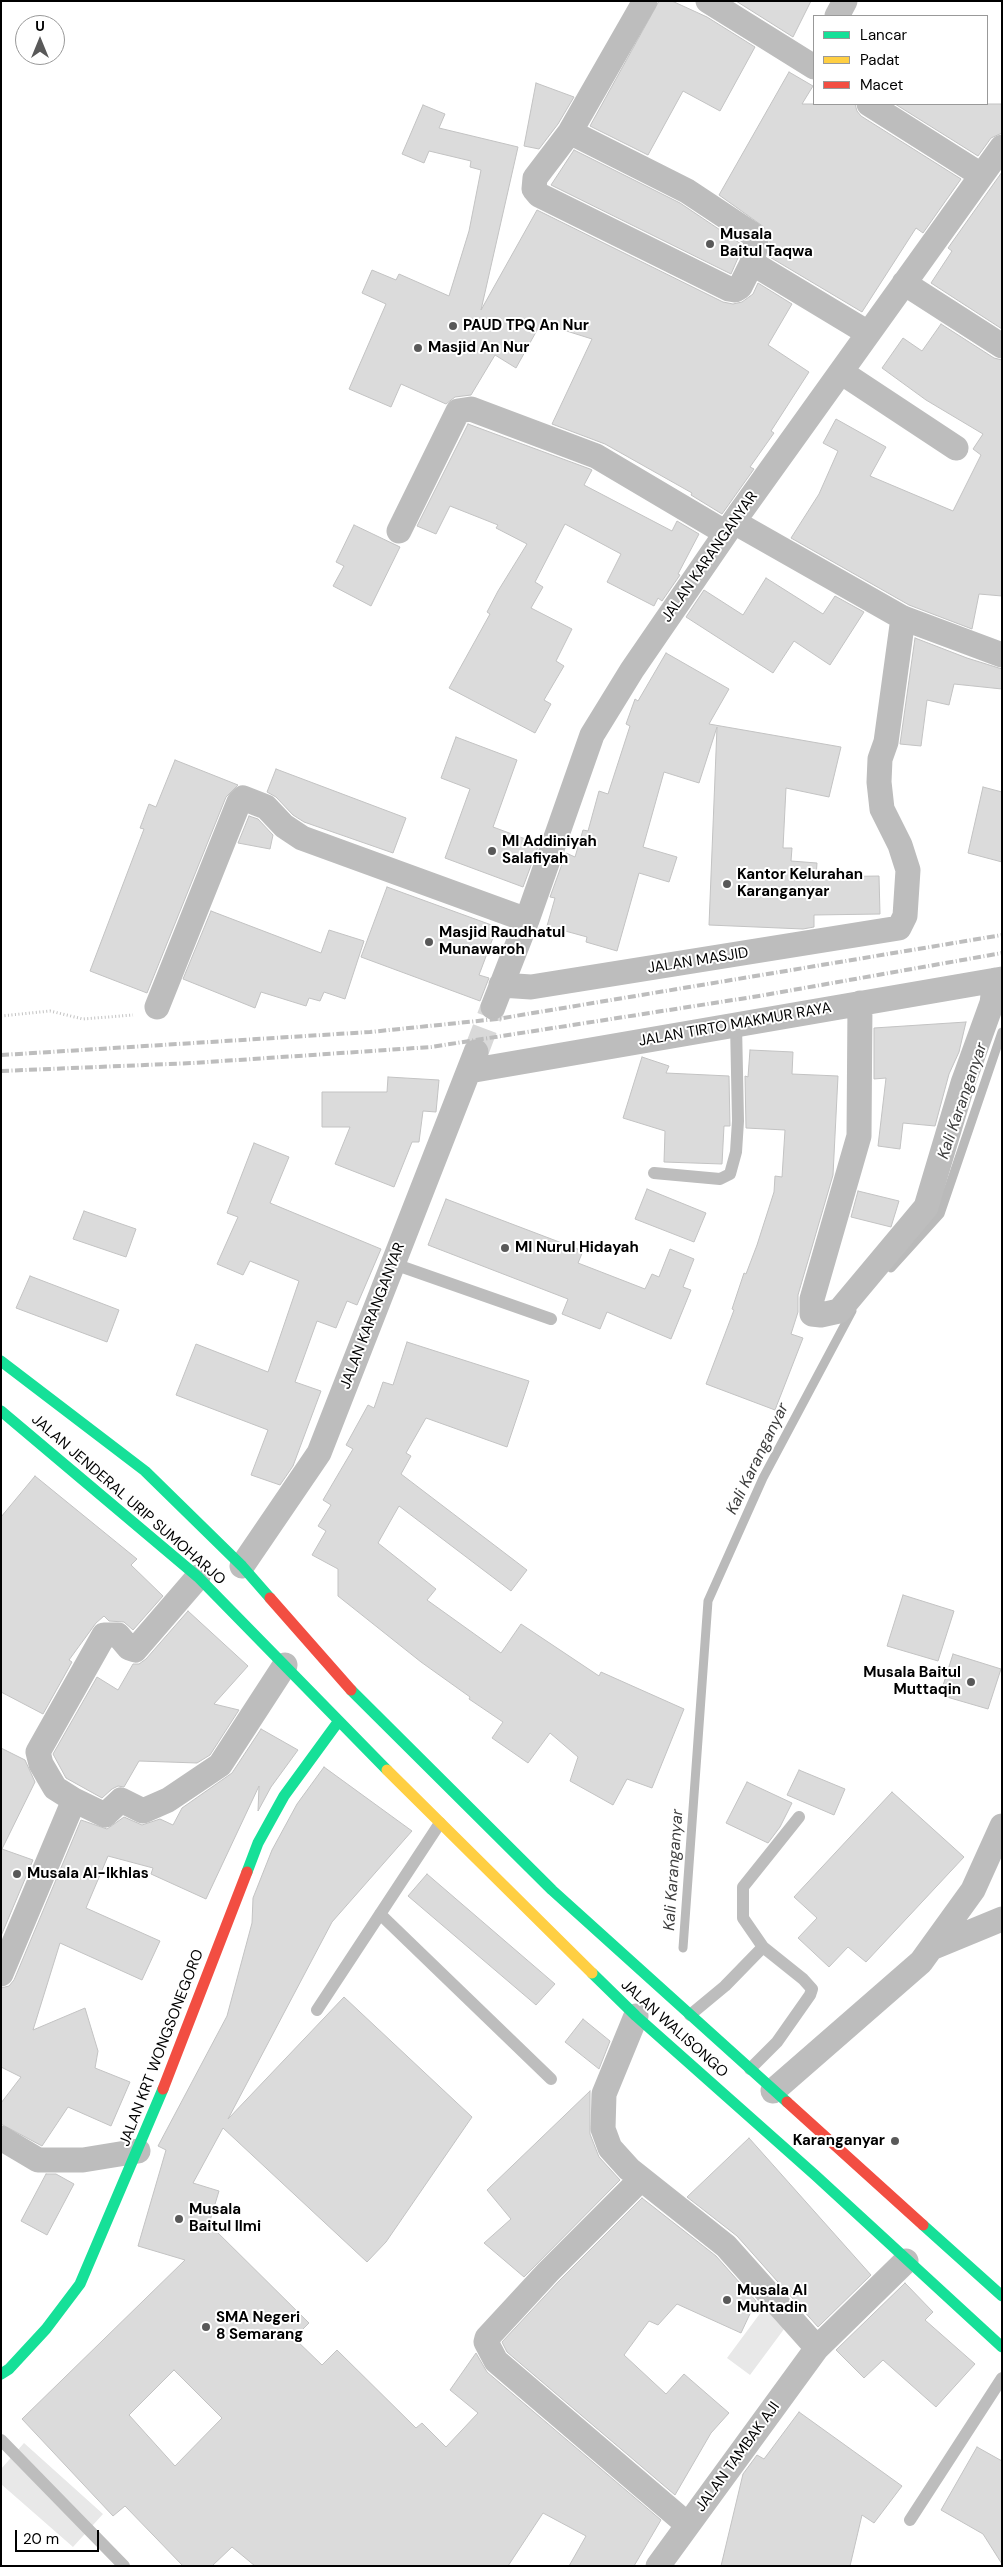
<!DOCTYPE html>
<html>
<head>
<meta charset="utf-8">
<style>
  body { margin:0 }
  #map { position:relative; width:1003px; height:2567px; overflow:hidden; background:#fff; font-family:"DM Sans",sans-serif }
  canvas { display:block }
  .frame { position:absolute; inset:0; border:2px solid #000; pointer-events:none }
  .legend { position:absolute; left:813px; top:15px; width:175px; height:90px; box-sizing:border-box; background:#fff; border:1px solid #999; margin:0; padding:6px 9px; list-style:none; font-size:15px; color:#000 }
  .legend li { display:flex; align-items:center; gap:10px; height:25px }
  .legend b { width:25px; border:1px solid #999 }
  .north { position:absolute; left:15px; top:15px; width:50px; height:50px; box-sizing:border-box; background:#fff; border:1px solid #999; border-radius:50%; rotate:0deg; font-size:14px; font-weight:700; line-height:20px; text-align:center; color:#000 }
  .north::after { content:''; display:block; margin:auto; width:18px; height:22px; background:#595959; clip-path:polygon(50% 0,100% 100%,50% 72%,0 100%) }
  .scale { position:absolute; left:15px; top:2530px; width:84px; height:22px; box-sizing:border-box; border:2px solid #000; border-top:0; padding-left:6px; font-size:15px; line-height:18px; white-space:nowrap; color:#000; -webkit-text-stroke:4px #fff; paint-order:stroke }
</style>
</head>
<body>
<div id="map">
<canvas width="1003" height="2567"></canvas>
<div class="frame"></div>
<ul class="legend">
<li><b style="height:6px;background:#16e098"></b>Lancar</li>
<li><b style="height:6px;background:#ffcf43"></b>Padat</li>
<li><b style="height:6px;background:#f24e42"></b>Macet</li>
</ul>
<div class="north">U</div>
<div class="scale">20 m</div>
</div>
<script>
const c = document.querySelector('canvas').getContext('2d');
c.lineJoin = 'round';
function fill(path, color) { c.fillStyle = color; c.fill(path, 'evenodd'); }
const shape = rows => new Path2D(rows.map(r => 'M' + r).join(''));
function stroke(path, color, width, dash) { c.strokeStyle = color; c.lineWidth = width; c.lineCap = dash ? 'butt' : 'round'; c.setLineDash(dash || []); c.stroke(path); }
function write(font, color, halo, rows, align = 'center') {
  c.font = font + ' "DM Sans",sans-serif'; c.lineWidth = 4; c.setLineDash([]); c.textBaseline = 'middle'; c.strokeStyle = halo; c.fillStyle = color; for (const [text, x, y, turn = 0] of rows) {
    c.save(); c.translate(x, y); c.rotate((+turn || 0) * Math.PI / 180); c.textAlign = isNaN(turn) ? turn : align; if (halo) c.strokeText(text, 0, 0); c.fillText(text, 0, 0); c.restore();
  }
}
const green = shape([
  [767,2304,790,2321,750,2375,727,2358],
  [24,2443,103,2514,73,2547,1,2484,1,2469]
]);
const stream = shape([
  [891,1268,940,1214,1002,1032],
  [683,1948,708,1601,763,1478,852,1311]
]);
const building = shape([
  [659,1,672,1,707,17,755,47,720,111,683,91,648,155,590,126,659,1],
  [736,1,811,1,793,37,736,1],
  [789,72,813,86,802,104,855,104,857,111,861,116,961,179,923,233,916,228,862,312,768,256,770,242,764,227,719,195,789,72],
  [536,83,574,97,558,124,539,149,524,146,536,83],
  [895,104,1002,104,1002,133,991,138,978,156,895,104],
  [423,105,445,114,439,128,518,147,481,310,537,210,723,302,733,304,742,302,753,294,758,283,792,304,768,345,809,372,771,431,774,433,750,467,754,469,722,514,691,495,692,493,605,444,552,424,592,339,541,323,516,368,495,355,471,395,455,397,446,404,401,384,391,407,349,389,386,304,362,293,372,270,396,280,399,274,449,296,469,231,481,170,470,167,471,161,429,151,424,163,402,154,423,105],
  [574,150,680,203,741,244,738,258,731,274,551,185,574,150],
  [1002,172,1002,329,931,283,952,251,948,248,1002,172],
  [941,324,994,358,1002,360,1002,596,979,594,972,629,909,605,791,538,819,494,838,451,823,443,836,419,886,447,870,476,953,511,981,455,973,449,983,434,926,400,882,368,903,338,922,351,941,324],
  [468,424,590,469,592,470,584,485,672,531,677,521,699,534,678,574,680,575,662,601,658,598,654,606,607,582,621,554,565,524,535,582,543,587,531,608,572,629,556,661,564,666,544,700,551,704,535,733,449,688,490,614,487,612,498,591,527,544,496,528,498,525,450,506,436,534,417,526,468,424],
  [354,525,400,547,371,606,333,586,344,566,336,562,354,525],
  [766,578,823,614,835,596,864,612,830,665,794,641,773,673,686,617,704,590,743,615,766,578],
  [915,638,967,658,1002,669,1002,689,954,684,949,705,927,700,921,746,900,744,915,638],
  [666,653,729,689,709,724,841,747,829,797,786,788,783,848,792,848,791,861,817,863,816,877,879,876,880,914,814,915,814,927,803,929,709,925,717,727,699,783,664,772,643,847,677,857,669,882,639,873,617,951,586,942,587,937,547,926,555,898,550,897,566,853,575,857,583,830,588,831,599,791,608,794,630,726,626,724,635,699,638,701,666,653],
  [456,737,517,760,493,827,539,844,523,887,445,858,470,789,441,778,456,737],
  [175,760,238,785,226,797,147,993,90,971,144,829,140,828,149,804,156,807,175,760],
  [276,769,406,818,393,853,304,822,293,815,276,797,267,792,276,769],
  [983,787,1002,792,1002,862,968,853,983,787],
  [249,816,258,819,273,835,270,849,238,843,249,816],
  [387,887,497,927,479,975,489,978,480,1001,361,957,387,887],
  [211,911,321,953,329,930,364,941,345,999,324,992,320,1001,309,998,306,1006,261,992,255,1008,183,979,211,911],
  [966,1022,959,1052,949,1074,935,1126,903,1123,900,1149,878,1146,886,1078,874,1079,874,1028,966,1022],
  [750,1050,793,1052,792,1074,838,1076,833,1175,798,1295,798,1312,791,1334,803,1338,775,1410,706,1384,734,1310,732,1309,744,1273,746,1274,757,1245,774,1192,775,1176,782,1177,785,1130,746,1128,745,1076,748,1077,750,1050],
  [642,1057,669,1066,666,1073,729,1076,730,1126,724,1126,722,1164,664,1162,665,1131,623,1118,642,1057],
  [388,1077,439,1080,436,1112,423,1111,419,1142,412,1142,394,1187,335,1164,350,1127,322,1127,322,1092,387,1092,388,1077],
  [254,1143,289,1157,270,1203,381,1249,357,1305,347,1301,336,1328,317,1321,295,1382,321,1391,293,1466,280,1485,251,1475,268,1430,176,1395,196,1344,268,1372,299,1281,250,1261,243,1275,217,1264,238,1217,227,1213,254,1143],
  [647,1189,706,1213,694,1242,635,1219,647,1189],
  [858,1191,899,1201,891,1227,851,1217,858,1191],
  [446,1199,583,1251,578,1263,645,1289,652,1274,659,1277,670,1249,694,1259,683,1287,691,1290,671,1339,607,1312,600,1329,562,1314,568,1299,428,1245,446,1199],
  [84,1211,136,1229,126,1257,73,1239,84,1211],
  [30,1276,119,1310,107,1342,16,1308,30,1276],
  [407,1342,529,1381,507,1447,426,1418,406,1453,411,1456,401,1474,527,1570,511,1591,399,1506,378,1543,436,1589,427,1600,501,1653,521,1624,599,1676,601,1672,684,1709,652,1788,627,1779,613,1805,570,1781,578,1757,550,1733,528,1763,492,1738,503,1722,469,1699,470,1697,421,1662,338,1596,338,1569,312,1555,326,1531,318,1526,331,1505,323,1500,353,1449,346,1445,368,1405,374,1408,383,1382,393,1385,407,1342],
  [35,1476,137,1559,131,1565,163,1596,133,1630,124,1622,109,1621,104,1616,96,1623,69,1660,72,1662,43,1714,1,1692,1,1517,35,1476],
  [903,1595,954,1611,938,1661,887,1646,903,1595],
  [188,1611,248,1666,214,1704,239,1710,210,1755,197,1763,139,1761,124,1787,118,1786,112,1789,102,1798,66,1778,53,1754,97,1677,118,1690,133,1664,139,1664,146,1659,188,1611],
  [953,1654,1001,1669,988,1709,940,1695,953,1654],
  [261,1729,298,1750,271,1787,258,1811,259,1786,206,1899,151,1874,153,1868,108,1856,86,1908,160,1941,142,1980,60,1943,33,2030,85,2008,98,2051,95,2068,130,2082,111,2126,68,2107,42,2146,1,2124,1,2103,21,2077,1,2067,1,1988,9,1986,14,1980,81,1820,107,1829,124,1817,142,1825,160,1819,173,1825,182,1808,232,1773,261,1729],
  [1,1748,25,1760,35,1782,2,1849,33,1860,1,1936,1,1748],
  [324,1767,412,1831,332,1922,228,2119,344,1997,472,2117,386,2242,367,2262,223,2128,193,2183,219,2191,209,2224,309,2323,294,2338,322,2365,337,2350,416,2428,422,2423,446,2447,478,2413,450,2390,476,2353,487,2372,661,2520,634,2566,569,2566,586,2536,543,2513,508,2566,255,2566,232,2547,212,2566,183,2566,125,2506,113,2516,22,2419,185,2260,138,2246,166,2150,158,2146,227,2016,252,1923,253,1898,272,1850,297,1804,324,1767],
  [174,2370,222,2418,175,2466,129,2415,174,2370],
  [799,1770,845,1789,834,1815,787,1795,799,1770],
  [747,1782,792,1803,780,1827,768,1843,726,1823,747,1782],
  [892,1792,964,1857,866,1962,848,1947,829,1967,798,1938,817,1918,794,1897,892,1792],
  [427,1874,555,1984,536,2005,408,1896,427,1874],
  [583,2019,610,2041,599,2069,565,2042,583,2019],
  [590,2091,590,2134,599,2157,620,2180,524,2277,484,2243,511,2219,487,2190,590,2091],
  [749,2138,871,2275,818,2327,737,2236,687,2197,749,2138],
  [46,2174,56,2174,74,2184,47,2235,21,2221,46,2174],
  [642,2198,716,2256,756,2301,741,2333,677,2304,658,2325,649,2321,624,2355,666,2394,684,2374,729,2413,711,2433,675,2495,507,2352,502,2342,558,2282,642,2198],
  [905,2283,933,2312,925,2320,975,2364,936,2407,883,2360,864,2378,836,2350,905,2283],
  [799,2412,902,2486,874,2523,862,2515,850,2566,721,2566,743,2474,757,2455,764,2459,799,2412],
  [977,2447,1002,2461,1002,2564,983,2534,941,2510,977,2447]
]);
const streetTunnel = shape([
  [476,1052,493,1007]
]);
const path = shape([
  [1,1016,50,1011,83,1019,133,1015]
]);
const lane = shape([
  [654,1173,720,1179,730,1174,736,1152,738,1121,736,1024],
  [394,1264,551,1319],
  [380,1914,551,2079],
  [763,1947,743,1918,743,1887,799,1817],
  [317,2010,440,1823],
  [690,2015,725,1986,763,1947,803,1979,812,1989,810,1995,777,2042,750,2069],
  [1,2440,124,2566],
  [910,2520,1002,2378]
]);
const street = shape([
  [708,1,814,67],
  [837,16,845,1],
  [869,104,981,175],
  [570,132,687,191,752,234,756,241,755,249,752,263,740,287,735,290,729,289,539,195,534,189,535,178,570,132,645,1],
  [752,263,868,333],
  [904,283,1002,346],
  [841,372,956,448],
  [734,522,903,618,1002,655],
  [399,531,458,411,471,409,596,456,726,533],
  [501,985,531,987,899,928,905,916,908,870,900,845,882,809,879,782,880,759,886,742,903,618],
  [860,1003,859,1136,812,1299,812,1314,821,1315,839,1311,926,1207,963,1083,992,1003,995,980],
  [157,1007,239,802,243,798,266,807,284,826,302,838,527,920],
  [493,1007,527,920,592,735,632,670,739,514,1002,147],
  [469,1071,1002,979],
  [242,1566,319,1453,476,1052],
  [74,1800,105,1815,121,1800,143,1811,168,1800,220,1765,285,1665],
  [934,1947,1002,1919],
  [1,1974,74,1800,55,1788,41,1764,38,1752,104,1635,118,1635,129,1648,135,1650,198,1577],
  [636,2016,604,2094,603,2129,610,2148,629,2169,726,2246,817,2348],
  [773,2091,921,1962,973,1890,1002,1826],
  [1,2138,38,2160,83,2160,138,2151],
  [641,2179,548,2272,487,2338,486,2342,496,2361,688,2525],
  [658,2566,817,2348,906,2261]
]);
const fast = shape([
  [1,1361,145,1471,242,1566,270,1598],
  [1,1411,198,1577,387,1770],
  [351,1690,552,1890,787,2102],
  [247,1872,258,1843,284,1796,338,1722],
  [592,1973,636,2016,815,2175,1002,2347],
  [923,2225,1002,2296],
  [1,2374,9,2369,46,2329,80,2284,163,2089]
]);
const slow = shape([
  [387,1770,592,1973]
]);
const jam = shape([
  [270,1598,351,1690],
  [163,2089,247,1872],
  [787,2102,923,2225]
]);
const rail = shape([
  [1,1055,370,1032,497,1019,1002,935],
  [1,1071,193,1063,431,1047,759,996,1002,953]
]);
const markers = [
  [710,244,5,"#595959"],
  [453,326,5,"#595959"],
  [418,348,5,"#595959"],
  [492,851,5,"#595959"],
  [727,884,5,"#595959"],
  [429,942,5,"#595959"],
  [505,1248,5,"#595959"],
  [971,1682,5,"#595959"],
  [17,1874,5,"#595959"],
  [895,2141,5,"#595959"],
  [179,2219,5,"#595959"],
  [727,2300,5,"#595959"],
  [206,2327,5,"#595959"]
];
const poiNames = [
  ["Musala",720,235],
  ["Baitul Taqwa",720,252],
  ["PAUD TPQ An Nur",463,326],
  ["Masjid An Nur",428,348],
  ["MI Addiniyah",502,842],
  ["Salafiyah",502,859],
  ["Kantor Kelurahan",737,875],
  ["Karanganyar",737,892],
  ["Masjid Raudhatul",439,933],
  ["Munawaroh",439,950],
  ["MI Nurul Hidayah",515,1248],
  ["Musala Baitul",961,1673,"right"],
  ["Muttaqin",961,1690,"right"],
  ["Musala Al-Ikhlas",27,1874],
  ["Karanganyar",885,2141,"right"],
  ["Musala",189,2210],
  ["Baitul Ilmi",189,2227],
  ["Musala Al",737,2291],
  ["Muhtadin",737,2308],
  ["SMA Negeri",216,2318],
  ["8 Semarang",216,2335]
];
const streetNames = [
  ["JALAN KARANGANYAR",710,557,-55],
  ["JALAN MASJID",698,961,-9],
  ["JALAN TIRTO MAKMUR RAYA",735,1025,-10],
  ["JALAN KARANGANYAR",373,1316,-69],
  ["JALAN JENDERAL URIP SUMOHARJO",128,1500,41],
  ["JALAN WALISONGO",674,2029,42],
  ["JALAN KRT WONGSONEGORO",162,2048,-69],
  ["JALAN TAMBAK AJI",738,2457,-54]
];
const waterNames = [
  ["Kali Karanganyar",963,1101,-71],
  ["Kali Karanganyar",758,1459,-64],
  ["Kali Karanganyar",674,1870,-86]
];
fill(green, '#e8e8e8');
stroke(stream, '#bababa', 9);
fill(building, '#dbdbdb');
stroke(building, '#c3c3c3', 1);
stroke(streetTunnel, '#d9d9d9', 25, [25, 12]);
stroke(path, '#c2c2c2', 3, [1, 2.5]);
stroke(lane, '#bdbdbd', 12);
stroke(street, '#bdbdbd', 25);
stroke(fast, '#16e098', 11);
stroke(slow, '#ffcf43', 11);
stroke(jam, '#f24e42', 11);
stroke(rail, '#bdbdbd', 4, [8, 2.5, 1, 2.5]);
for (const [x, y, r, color] of markers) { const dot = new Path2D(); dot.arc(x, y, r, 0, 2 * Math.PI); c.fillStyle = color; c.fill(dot); stroke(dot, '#fff', 2); }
write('bold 15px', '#000', '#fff', poiNames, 'left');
write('15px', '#000', '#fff', streetNames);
write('italic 16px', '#3d3d3d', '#fff', waterNames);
</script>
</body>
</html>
